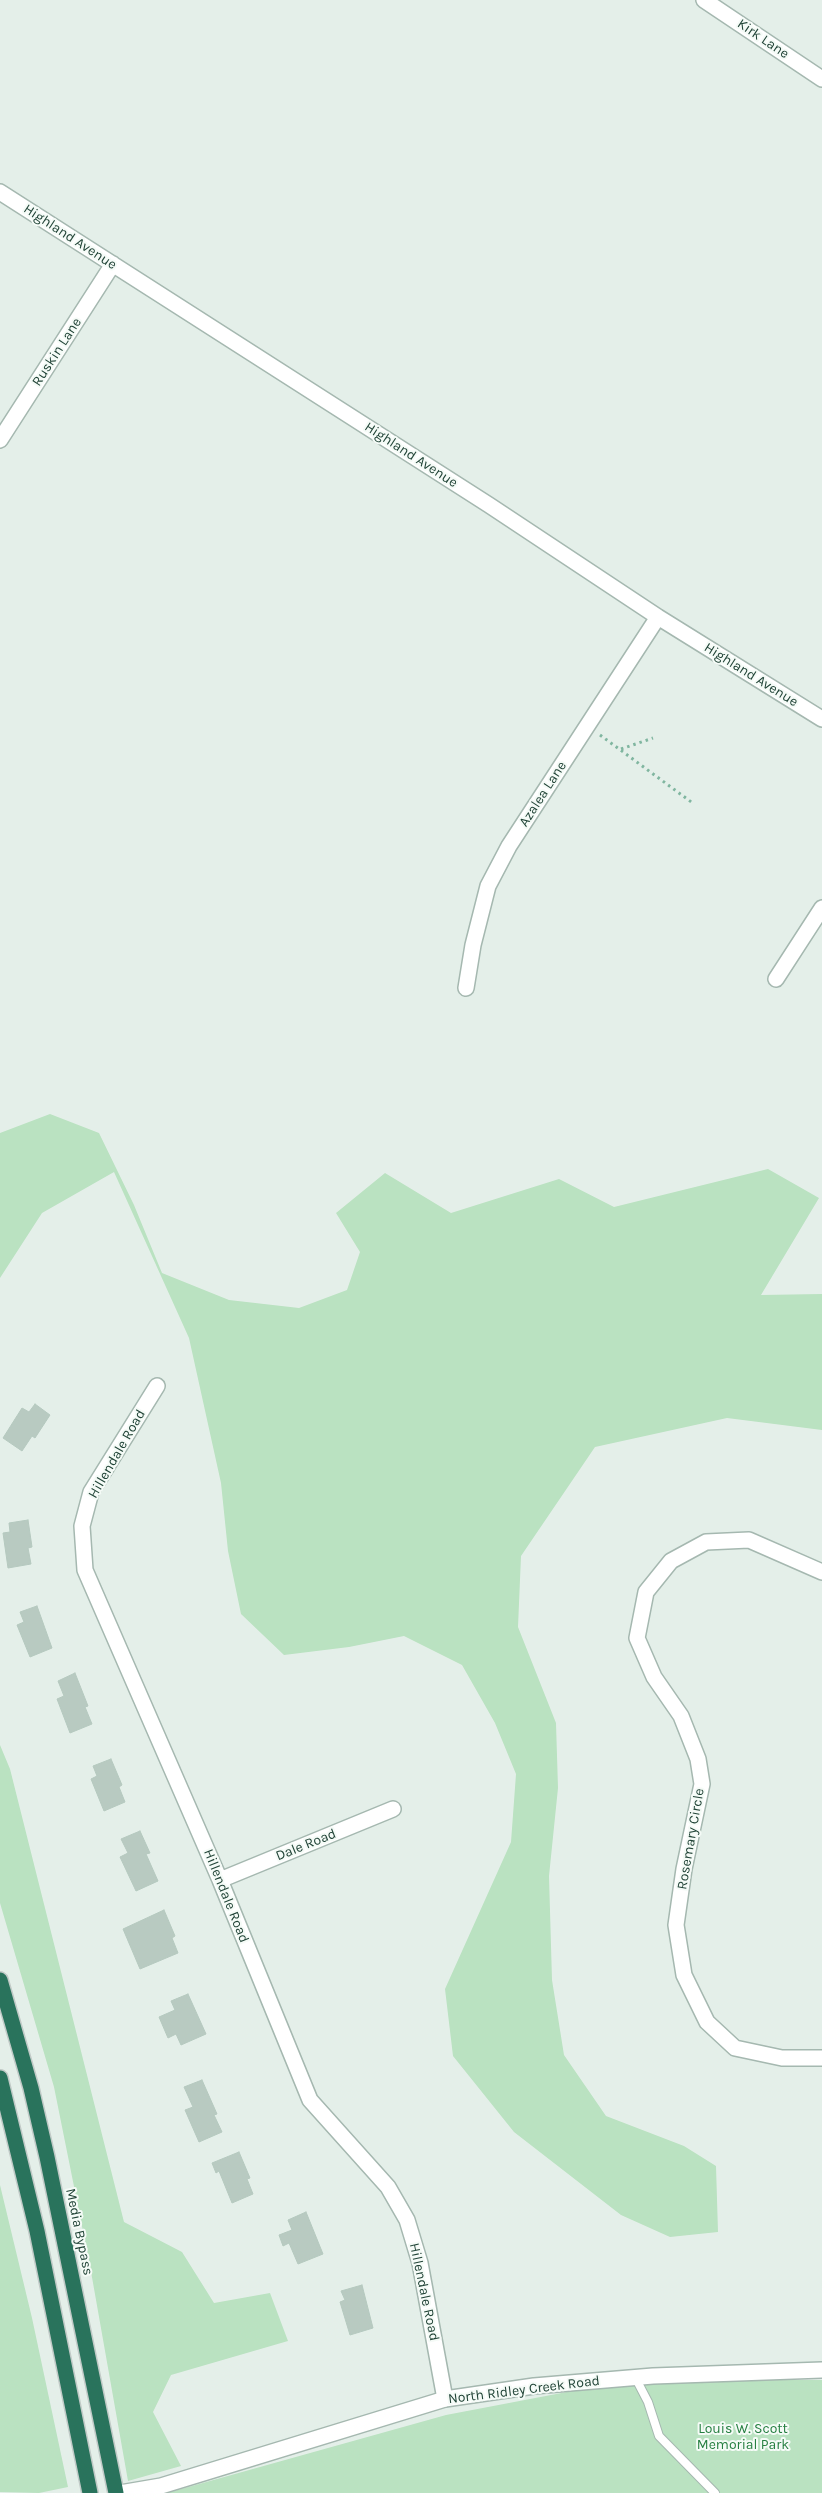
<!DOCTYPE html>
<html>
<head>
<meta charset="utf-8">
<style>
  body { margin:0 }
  canvas { display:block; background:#e4efe9 }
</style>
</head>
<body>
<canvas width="822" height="2493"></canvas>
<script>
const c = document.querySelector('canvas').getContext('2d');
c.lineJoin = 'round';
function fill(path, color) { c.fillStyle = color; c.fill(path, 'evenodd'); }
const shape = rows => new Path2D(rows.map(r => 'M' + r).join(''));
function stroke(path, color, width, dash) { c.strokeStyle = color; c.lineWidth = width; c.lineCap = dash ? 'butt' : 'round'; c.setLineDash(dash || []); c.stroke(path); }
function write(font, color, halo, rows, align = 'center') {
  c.font = font + ' Karla,sans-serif'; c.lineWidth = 4; c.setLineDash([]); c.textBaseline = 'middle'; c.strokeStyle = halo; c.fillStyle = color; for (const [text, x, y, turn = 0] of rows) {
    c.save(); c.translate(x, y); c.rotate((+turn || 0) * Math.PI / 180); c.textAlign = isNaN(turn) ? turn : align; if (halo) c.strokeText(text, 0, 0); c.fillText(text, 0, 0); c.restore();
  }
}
const green = shape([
  [50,1114,99,1133,134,1205,162,1273,229,1300,299,1308,347,1290,360,1252,336,1213,385,1173,451,1213,559,1179,614,1207,768,1169,819,1198,761,1295,822,1294,822,1430,727,1418,595,1447,521,1556,518,1627,556,1723,558,1788,549,1876,552,1980,564,2055,606,2116,684,2146,716,2166,718,2232,670,2237,621,2215,514,2132,453,2056,445,1989,511,1842,516,1774,495,1723,462,1665,404,1636,349,1647,284,1655,241,1614,228,1551,221,1483,189,1338,114,1172,42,1213,0,1278,0,1133],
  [0,1745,10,1769,124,2222,182,2252,214,2303,270,2293,288,2341,171,2375,153,2412,181,2466,128,2481,90,2266,54,2087,0,1903],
  [0,2185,32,2318,68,2487,39,2493,0,2492],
  [681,2380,822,2380,822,2493,167,2493,446,2415,572,2391]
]);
const building = shape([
  [35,1404,50,1415,35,1438,32,1436,22,1451,3,1438,22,1408,29,1412,35,1404],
  [28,1520,32,1547,28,1548,31,1564,8,1568,3,1533,10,1532,9,1523,28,1520],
  [37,1606,52,1648,30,1657,17,1625,24,1622,20,1612,37,1606],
  [75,1673,88,1706,85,1707,92,1724,70,1733,57,1699,64,1696,58,1681,75,1673],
  [111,1759,122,1785,119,1787,125,1802,104,1811,91,1779,97,1776,93,1766,111,1759],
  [140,1831,150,1853,146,1854,158,1881,136,1891,120,1857,128,1853,121,1839,140,1831],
  [164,1910,175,1936,172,1938,178,1953,140,1969,123,1929,164,1910],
  [188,1994,206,2034,181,2045,176,2034,168,2038,159,2017,175,2010,171,2001,188,1994],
  [202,2080,217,2114,214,2115,222,2132,199,2142,185,2110,193,2107,184,2087,202,2080],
  [239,2152,250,2178,247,2179,253,2194,232,2203,219,2171,216,2173,212,2163,239,2152],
  [306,2212,323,2254,298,2264,289,2243,283,2246,279,2235,292,2230,288,2220,306,2212],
  [362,2285,373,2328,350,2335,340,2302,345,2300,341,2291,362,2285]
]);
const path = shape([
  [600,735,694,804],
  [621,749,653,738]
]);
const service = shape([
  [635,2377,648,2402,659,2436,715,2493]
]);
const minor = shape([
  [0,192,489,505,658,617,822,719],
  [0,440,113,264],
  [776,979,822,908],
  [466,988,473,945,488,886,509,846,658,617],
  [157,1386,91,1492,82,1526,85,1570,220,1880,310,2100,388,2187,407,2220,420,2263,445,2399],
  [822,1572,749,1540,706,1542,671,1561,646,1592,637,1638,654,1677,681,1716,698,1759,702,1784,684,1869,676,1925,684,1975,707,2022,735,2048,782,2058,822,2058],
  [220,1880,393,1809]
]);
const tertiary = shape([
  [704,0,822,79],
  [120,2493,161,2486,445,2399,534,2386,653,2376,822,2370]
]);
const motorway = shape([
  [0,1980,31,2088,47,2157,116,2493],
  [0,2078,37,2231,90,2493]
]);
const streetNames = [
  ["Kirk Lane",763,39,34],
  ["Highland Avenue",70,237,33],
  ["Ruskin Lane",57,352,-57],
  ["Highland Avenue",411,455,33],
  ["Highland Avenue",751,675,32],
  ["Azalea Lane",543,794,-57],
  ["Hillendale Road",117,1454,-60],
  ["Rosemary Circle",691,1839,-80],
  ["Dale Road",306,1845,-22],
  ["Hillendale Road",226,1896,68],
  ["Media Bypass",79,2232,78],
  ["Hillendale Road",424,2292,78],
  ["North Ridley Creek Road",524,2390,-7]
];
const parkNames = [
  ["Louis W. Scott",743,2429],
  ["Memorial Park",743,2445]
];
fill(green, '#bae2c1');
fill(building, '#b8cac1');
stroke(building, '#b5c9bf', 1);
stroke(service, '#a5b8b0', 10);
stroke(minor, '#a5b8b0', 18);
stroke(tertiary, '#a5b8b0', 18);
stroke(motorway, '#c1cac7', 18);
stroke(path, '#80b6a0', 3, [2.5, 4]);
stroke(service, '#fff', 8);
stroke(minor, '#fff', 15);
stroke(tertiary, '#fff', 15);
stroke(motorway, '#29735c', 15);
write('14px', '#204336', '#f5fbf7', streetNames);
write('14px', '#257f40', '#f5fbf7', parkNames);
</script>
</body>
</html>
